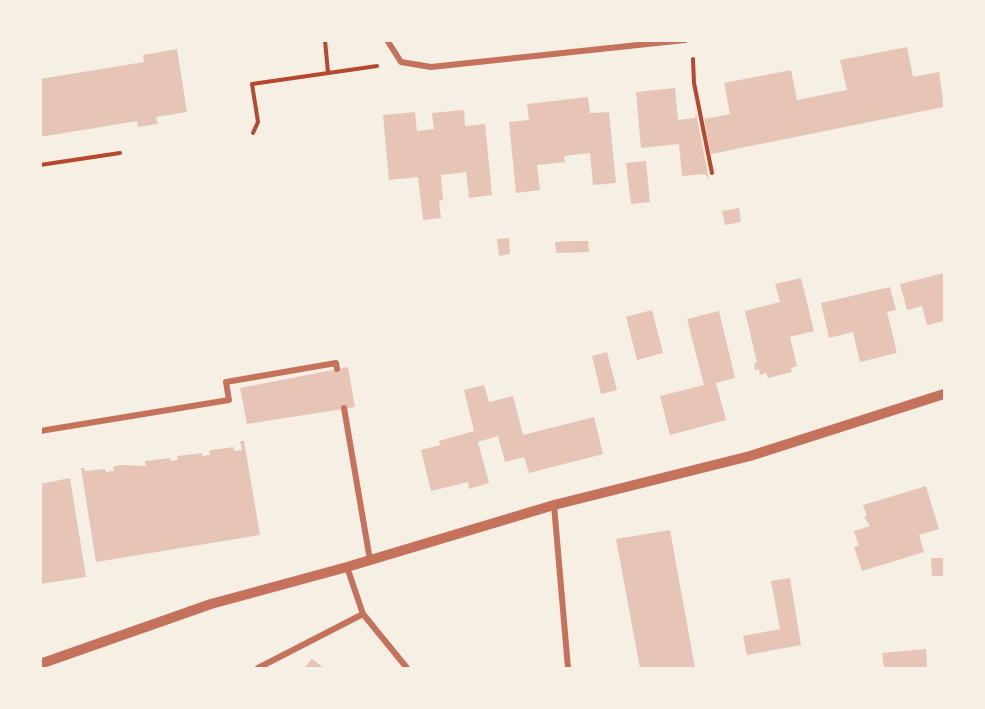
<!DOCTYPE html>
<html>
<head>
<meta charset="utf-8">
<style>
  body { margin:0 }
  #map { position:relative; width:985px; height:709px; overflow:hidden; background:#f6efe4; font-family:Inter,sans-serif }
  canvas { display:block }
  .frame { position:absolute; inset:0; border:42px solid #f6efe4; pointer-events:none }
</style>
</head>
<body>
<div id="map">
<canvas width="985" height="709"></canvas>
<div class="frame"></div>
</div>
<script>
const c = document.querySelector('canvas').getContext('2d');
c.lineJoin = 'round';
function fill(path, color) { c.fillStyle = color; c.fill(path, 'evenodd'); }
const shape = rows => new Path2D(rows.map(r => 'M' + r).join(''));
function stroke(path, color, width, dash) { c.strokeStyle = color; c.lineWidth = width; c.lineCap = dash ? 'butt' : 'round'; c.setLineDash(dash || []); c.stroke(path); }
const building = shape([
  [907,47,913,77,939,72,944,107,711,154,704,119,730,114,724,83,791,70,797,100,847,90,840,60],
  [177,49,187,112,156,117,158,124,138,127,137,121,40,137,40,79,144,62,143,55],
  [675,88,678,120,695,118,696,113,709,180,705,174,682,176,679,144,641,148,636,92],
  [588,97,590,113,609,112,616,183,593,185,590,153,564,156,565,162,537,165,540,190,516,193,509,122,529,120,527,104],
  [464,110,465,126,485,124,492,195,469,198,466,172,441,175,443,200,439,201,441,218,423,220,418,177,389,180,383,115,415,112,417,131,434,129,432,113],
  [646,161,650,202,631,204,626,163],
  [739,208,741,222,725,225,722,211],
  [509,238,510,254,499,256,497,239],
  [572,241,588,241,589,252,556,253,555,242],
  [944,273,944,321,927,325,922,306,907,310,900,284],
  [801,278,814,331,790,337,797,366,791,368,792,372,768,378,766,373,760,375,759,369,755,370,754,363,757,363,745,311,780,302,775,284],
  [890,287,896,310,887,312,897,353,860,362,853,332,829,338,821,303],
  [652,310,663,353,637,360,626,317],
  [719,311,735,378,716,383,726,420,670,435,660,396,704,385,687,319],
  [607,352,617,390,601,394,592,356],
  [348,367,355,407,247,424,240,388],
  [484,385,489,402,513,396,523,435,594,417,603,454,529,473,524,457,505,462,498,436,478,442,489,483,469,489,468,482,431,491,421,450,440,445,439,441,474,431,464,390],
  [240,441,244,441,260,535,96,562,81,468,84,468,85,471,105,469,106,472,114,471,113,467,121,465,146,466,145,461,154,460,170,458,170,461,178,460,177,456,202,453,202,456,210,455,209,451,212,450,234,447,234,451,242,450],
  [70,478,86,577,40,584,40,484],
  [926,486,939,529,919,535,924,552,862,571,854,547,859,546,854,531,870,526,864,517,867,516,863,505],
  [670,530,695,668,640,668,616,539],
  [931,558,944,558,944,576,932,576],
  [790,578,801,645,747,655,743,636,780,629,771,581],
  [926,649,927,668,884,668,882,653],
  [312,659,324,668,304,668]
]);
const path = shape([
  [325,40,328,73],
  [693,59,694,83,712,173],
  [253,133,258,122,252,84,377,66],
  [40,165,120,153]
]);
const minor = shape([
  [387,40,401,62,431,67,685,40],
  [344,408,370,560],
  [40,431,229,400,226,382,336,363,337,369],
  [554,505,568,668],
  [347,567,363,614,407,668],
  [258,668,363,614]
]);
const tertiary = shape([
  [40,664,211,604,347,567,554,505,750,456,944,394]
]);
fill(building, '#e6c5b7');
stroke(path, '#b5482f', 4);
stroke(minor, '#c5725c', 6);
stroke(tertiary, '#c5725c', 10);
</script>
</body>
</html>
